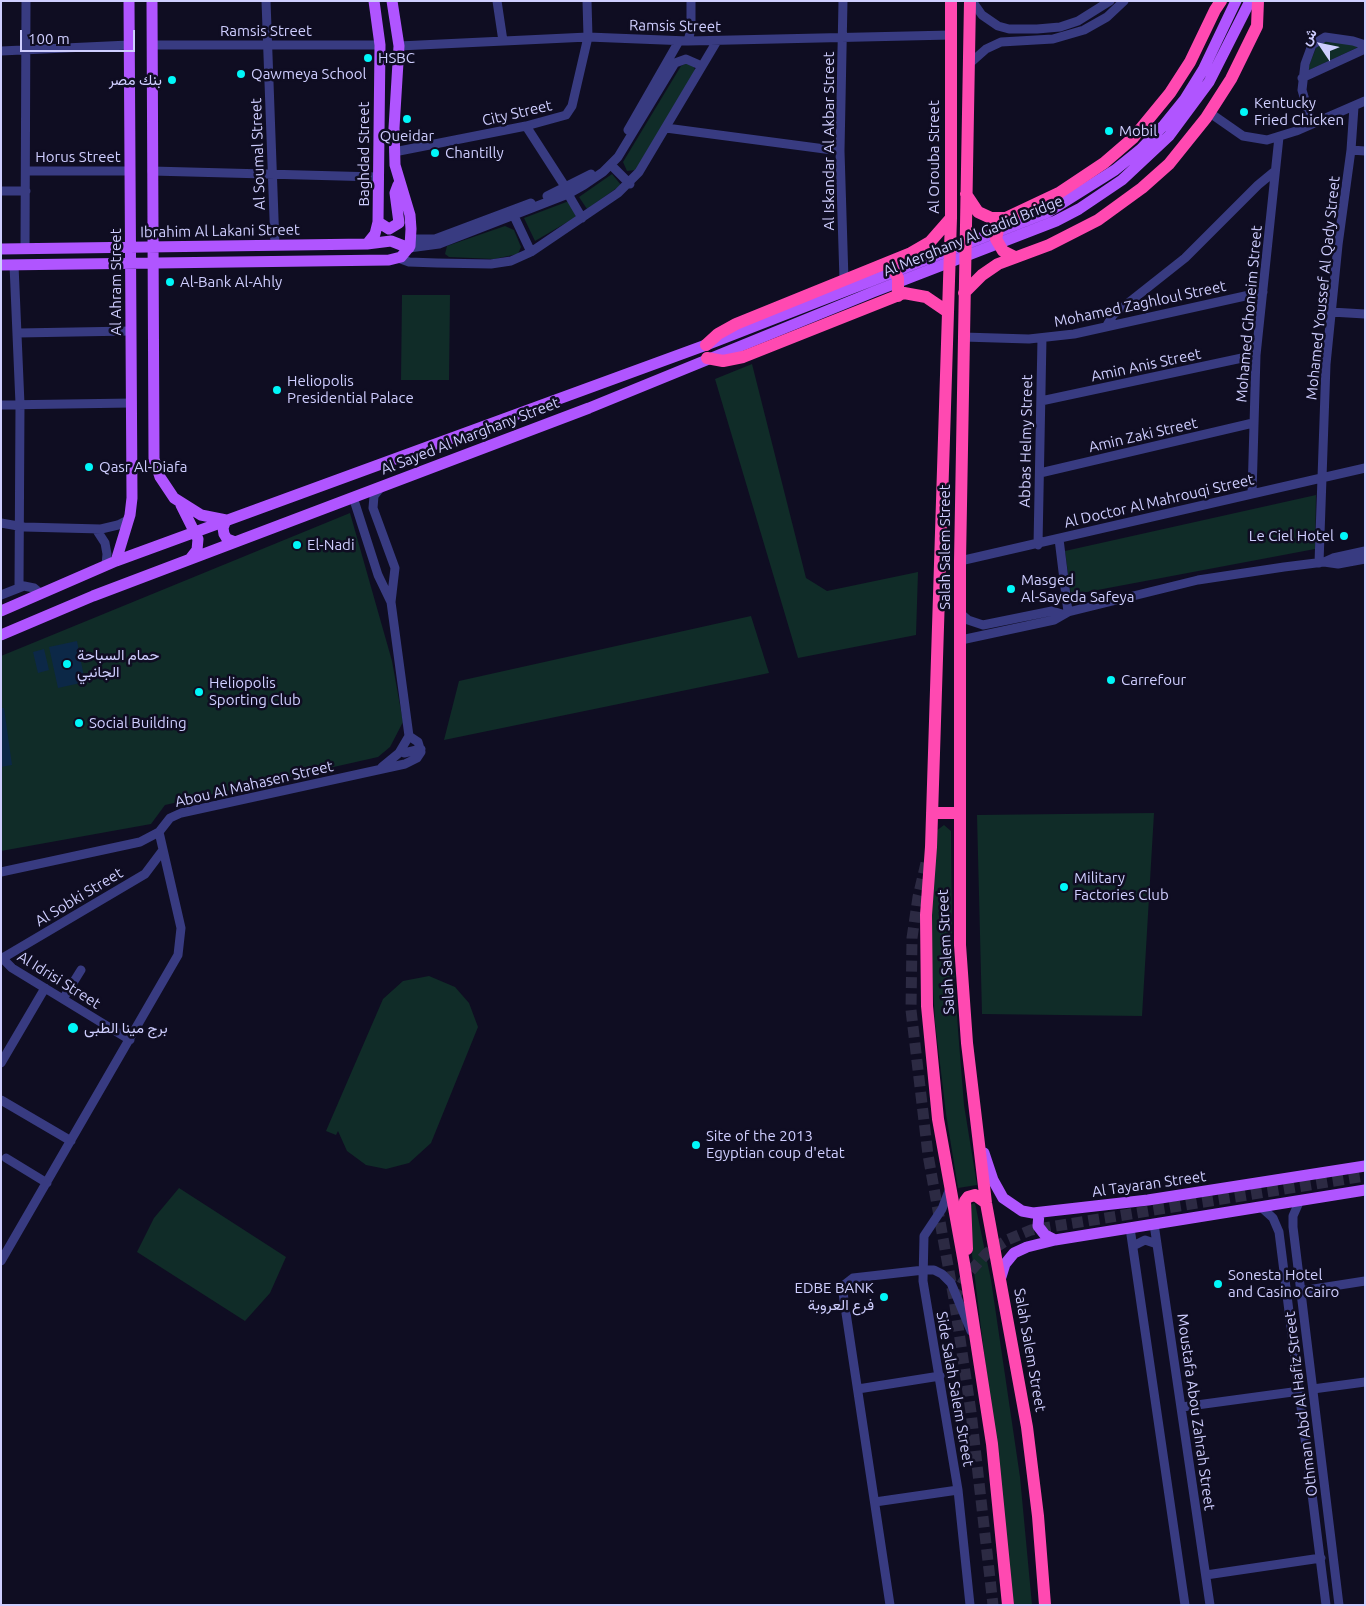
<!DOCTYPE html>
<html>
<head>
<meta charset="utf-8">
<style>
  body { margin:0 }
  #map { position:relative; width:1366px; height:1606px; overflow:hidden; background:#0f0d22; font-family:Ubuntu,Vazirmatn,sans-serif }
  canvas { display:block }
  .frame { position:absolute; inset:0; border:2px solid #cfceff; pointer-events:none }
  .north { position:absolute; left:1296px; top:20px; width:50px; height:50px; -webkit-text-stroke:4px #0f0d22; paint-order:stroke; rotate:304deg; font-size:14px; font-weight:700; line-height:20px; text-align:center; color:#cfceff }
  .north::after { content:''; display:block; margin:auto; width:18px; height:22px; background:#cfceff; clip-path:polygon(50% 0,100% 100%,50% 72%,0 100%) }
  .scale { position:absolute; left:20px; top:30px; width:115px; height:22px; box-sizing:border-box; border:2px solid #cfceff; border-top:0; padding-left:6px; font-size:15px; line-height:18px; white-space:nowrap; color:#cfceff; -webkit-text-stroke:4px #0f0d22; paint-order:stroke }
</style>
</head>
<body>
<div id="map">
<canvas width="1366" height="1606"></canvas>
<div class="frame"></div>
<div class="north">ش</div>
<div class="scale">100 m</div>
</div>
<script>
const c = document.querySelector('canvas').getContext('2d');
c.lineJoin = 'round';
function fill(path, color) { c.fillStyle = color; c.fill(path, 'evenodd'); }
const shape = rows => new Path2D(rows.map(r => 'M' + r).join(''));
function stroke(path, color, width, dash) { c.strokeStyle = color; c.lineWidth = width; c.lineCap = dash ? 'butt' : 'round'; c.setLineDash(dash || []); c.stroke(path); }
function write(font, color, halo, rows, align = 'center') {
  c.font = font + ' Ubuntu,Vazirmatn,sans-serif'; c.lineWidth = 5; c.setLineDash([]); c.textBaseline = 'middle'; c.strokeStyle = halo; c.fillStyle = color; for (const [text, x, y, turn = 0] of rows) {
    c.save(); c.translate(x, y); c.rotate((+turn || 0) * Math.PI / 180); c.textAlign = isNaN(turn) ? turn : align; if (halo) c.strokeText(text, 0, 0); c.fillText(text, 0, 0); c.restore();
  }
}
const green = shape([
  [1321,35,1363,45,1307,71],
  [687,63,694,66,695,71,636,170,627,171,623,162,681,66],
  [612,174,621,185,587,209,579,197],
  [569,201,576,217,535,241,524,218],
  [505,226,514,230,521,247,518,254,494,259,449,257,445,254,447,246],
  [402,295,450,295,449,380,401,380],
  [752,364,806,578,827,591,918,572,916,635,798,658,715,379],
  [1316,495,1315,549,1071,595,1065,551],
  [350,513,392,661,403,722,390,747,378,757,165,805,151,824,1,851,1,656],
  [751,616,769,673,444,740,459,681],
  [1154,813,1142,1016,982,1014,977,815],
  [944,825,951,831,952,934,958,1030,964,1105,977,1185,958,1188,946,1114,935,1022,930,935,936,831],
  [429,976,455,987,469,1003,478,1027,431,1143,409,1163,386,1169,366,1165,347,1151,338,1131,336,1135,326,1131,383,999,403,981],
  [179,1188,286,1257,270,1293,245,1321,137,1252,154,1218],
  [975,1203,991,1280,1020,1477,1032,1605,1012,1605,1005,1523,966,1206]
]);
const water = shape([
  [77,641,85,682,58,688,49,647],
  [44,649,49,670,38,673,33,652],
  [1,708,4,708,12,765,1,767]
]);
const majorTunnel = shape([
  [926,863,918,897,912,938,911,1010,928,1155,954,1299,971,1412,993,1605],
  [954,1299,967,1275,987,1253,1007,1240,1031,1230,1365,1176]
]);
const minor = shape([
  [266,1,275,245],
  [497,1,503,41],
  [843,1,840,151,844,280],
  [972,1,982,15,998,26,1009,29,1037,29,1060,27,1078,21,1110,1],
  [688,41,691,29,691,1],
  [152,45,380,45],
  [399,46,588,37,688,41,951,35],
  [1,51,129,45],
  [968,65,986,49,1001,42,1053,39,1084,30,1107,17,1124,1],
  [1302,78,1365,49],
  [1210,113,1243,136,1267,140,1296,131,1365,101],
  [1312,124,1302,90,1305,64,1312,45,1325,37,1353,41,1365,45],
  [526,126,566,188],
  [666,128,840,151],
  [628,130,679,41],
  [1351,150,1365,151],
  [394,152,526,126,566,115,572,106,588,37,587,1],
  [611,165,630,184],
  [26,171,130,171],
  [152,171,378,177],
  [1,191,26,191],
  [568,194,582,218],
  [547,196,591,174],
  [514,216,531,252],
  [411,239,435,239,531,203],
  [409,248,439,244,568,194,584,185,603,172,618,157,675,63,686,59,702,66],
  [25,249,26,1],
  [398,258,409,262,437,263,491,264,511,261,531,252,618,193,639,172,717,41],
  [14,265,20,404,19,587],
  [1331,312,1365,314],
  [1106,327,1113,315,1185,258,1258,185,1275,171],
  [18,333,131,331],
  [963,337,1029,339,1074,334,1263,292],
  [1041,401,1256,355],
  [1,405,132,403],
  [1040,473,1253,423],
  [381,487,374,496,373,508,395,568,391,602,409,736],
  [1252,494,1256,355,1279,137],
  [353,497,378,575,391,602],
  [1,523,24,527,101,529,118,525,128,520],
  [96,529,105,543,107,554,106,565],
  [1059,539,1068,612],
  [1038,545,1042,338],
  [960,561,1365,468],
  [1324,562,1333,558,1365,551],
  [1319,563,1326,364,1338,245,1351,150,1354,107],
  [1,595,24,586,34,588,40,593],
  [961,614,968,620,983,625,1052,611,1062,614],
  [961,640,1054,620,1068,612,1198,580,1284,567,1324,562,1338,564,1365,559],
  [404,753,421,749],
  [382,767,399,753,409,736],
  [1,872,140,842,159,832,170,818,181,813,405,764,417,758,421,752,418,742,409,736],
  [1,957,12,968,130,1040],
  [1,959,145,874,163,850],
  [63,999,81,970],
  [1,1063,45,988],
  [1,1100,71,1141],
  [6,1158,47,1183],
  [950,1188,942,1209,924,1236,923,1281,958,1490,970,1605],
  [1300,1200,1293,1216,1293,1227,1339,1605],
  [1261,1207,1273,1218,1279,1232,1326,1605],
  [1154,1224,1210,1605],
  [1130,1228,1185,1605],
  [1133,1246,1145,1240,1157,1244],
  [1,1261,178,955,181,928,159,832],
  [1301,1291,1365,1281],
  [858,1389,940,1376],
  [1313,1389,1365,1382],
  [1182,1407,1300,1391],
  [875,1502,958,1490],
  [1206,1575,1321,1558],
  [890,1605,843,1293,844,1285,853,1278,924,1270,934,1270,942,1274,951,1283,971,1331]
]);
const major = shape([
  [152,1,154,459,160,477,174,498,201,515,226,520,223,528,224,534,227,539,235,542],
  [378,222,389,229,399,223,395,193,398,185],
  [367,244,375,234,378,222,380,45,374,1],
  [1,249,367,244,391,241,409,248],
  [1,265,389,260,401,257,410,246,411,229,410,215,395,165,394,128,399,46,392,1],
  [181,505,198,539,197,550,190,559],
  [116,561,130,515,132,498,129,1],
  [1,611,116,561,706,345,1048,212,1115,170,1141,149,1164,125,1185,99,1203,70,1236,1],
  [1,635,93,596,589,408,873,292,1056,221,1079,209,1122,180,1169,136,1209,82,1250,1],
  [984,1153,993,1180,1003,1198,1022,1211,1033,1213,1148,1200,1365,1166],
  [1039,1213,1038,1226,1045,1235,1055,1240],
  [1001,1277,1005,1264,1014,1253,1027,1247,1055,1240,1365,1190]
]);
const highway = shape([
  [951,1,951,218,931,847,926,915,927,1006,938,1119,964,1263,992,1444,1008,1605],
  [970,1,960,561,960,945,967,1043,986,1203,1027,1427,1038,1516,1045,1605],
  [966,194,978,212,991,218,1006,218,1059,193,1104,163,1133,138,1170,93,1190,62,1215,10,1221,1],
  [1006,218,999,225,996,239,1003,251,1015,257],
  [889,262,898,278,898,296],
  [964,293,982,275,998,264,1049,245,1098,220,1142,188,1169,164,1206,118,1231,79,1257,26,1258,1],
  [706,345,718,334,736,324,911,253,930,242,951,218],
  [707,358,723,361,743,357,904,293,926,297,948,312],
  [932,813,959,813],
  [967,1249,965,1201,968,1197,975,1195,986,1203]
]);
const markers = [
  [368,58,5,"#00f7f9"],
  [241,74,5,"#00f7f9"],
  [172,80,5,"#00f7f9"],
  [1244,112,5,"#00f7f9"],
  [407,119,5,"#00f7f9"],
  [1109,131,5,"#00f7f9"],
  [435,153,5,"#00f7f9"],
  [170,282,5,"#00f7f9"],
  [277,390,5,"#00f7f9"],
  [89,467,5,"#00f7f9"],
  [1344,536,5,"#00f7f9"],
  [297,545,5,"#00f7f9"],
  [1011,589,5,"#00f7f9"],
  [67,664,5,"#00f7f9"],
  [1111,680,5,"#00f7f9"],
  [199,692,5,"#00f7f9"],
  [79,723,5,"#00f7f9"],
  [1064,887,5,"#00f7f9"],
  [73,1028,6,"#00f7f9"],
  [696,1145,5,"#00f7f9"],
  [1218,1284,5,"#00f7f9"],
  [884,1297,5,"#00f7f9"]
];
const streetNames = [
  ["Ramsis Street",675,26,1],
  ["Ramsis Street",266,31],
  ["City Street",517,113,-13],
  ["Al Iskandar Al Akbar Street",829,141,-90],
  ["Al Soumal Street",258,154,-92],
  ["Baghdad Street",364,154,-90],
  ["Horus Street",78,157],
  ["Al Orouba Street",934,157,-90],
  ["Ibrahim Al Lakani Street",220,231,-1],
  ["Al Merghany Al Gadid Bridge",973,236,-22],
  ["Al Ahram Street",116,282,-90],
  ["Mohamed Youssef Al Qady Street",1323,288,-84],
  ["Mohamed Zaghloul Street",1140,304,-12],
  ["Mohamed Ghoneim Street",1249,314,-85],
  ["Amin Anis Street",1146,365,-12],
  ["Amin Zaki Street",1143,435,-13],
  ["Al Sayed Al Marghany Street",470,436,-21],
  ["Abbas Helmy Street",1026,441,-89],
  ["Al Doctor Al Mahrouqi Street",1159,501,-13],
  ["Salah Salem Street",945,547,-90],
  ["Abou Al Mahasen Street",254,784,-13],
  ["Al Sobki Street",79,897,-31],
  ["Salah Salem Street",946,952,-93],
  ["Al Idrisi Street",59,980,32],
  ["Al Tayaran Street",1149,1184,-8],
  ["Salah Salem Street",1030,1350,80],
  ["Side Salah Salem Street",955,1389,80],
  ["Othman Abd Al Hafiz Street",1301,1404,-97],
  ["Moustafa Abou Zahrah Street",1196,1412,82]
];
const poiNames = [
  ["HSBC",378,58],
  ["Qawmeya School",251,74],
  ["بنك مصر",162,80,"right"],
  ["Kentucky",1254,103],
  ["Fried Chicken",1254,120],
  ["Mobil",1119,131],
  ["Queidar",407,136,"center"],
  ["Chantilly",445,153],
  ["Al-Bank Al-Ahly",180,282],
  ["Heliopolis",287,381],
  ["Presidential Palace",287,398],
  ["Qasr Al-Diafa",99,467],
  ["Le Ciel Hotel",1334,536,"right"],
  ["El-Nadi",307,545],
  ["Masged",1021,580],
  ["Al-Sayeda Safeya",1021,597],
  ["حمام السباحة",77,655],
  ["الجانبي",77,672],
  ["Carrefour",1121,680],
  ["Heliopolis",209,683],
  ["Sporting Club",209,700],
  ["Social Building",89,723],
  ["Military",1074,878],
  ["Factories Club",1074,895],
  ["برج مينا الطبى",84,1028],
  ["Site of the 2013",706,1136],
  ["Egyptian coup d'etat",706,1153],
  ["Sonesta Hotel",1228,1275],
  ["and Casino Cairo",1228,1292],
  ["EDBE BANK",874,1288,"right"],
  ["فرع العروبة",874,1305,"right"]
];
fill(green, '#102c28');
fill(water, '#0c2847');
stroke(majorTunnel, '#2c2a43', 11, [11, 5.5]);
stroke(minor, '#383b81', 9);
stroke(major, '#b055ff', 11);
stroke(highway, '#ff49b1', 12);
for (const [x, y, r, color] of markers) { const dot = new Path2D(); dot.arc(x, y, r, 0, 2 * Math.PI); c.fillStyle = color; c.fill(dot); stroke(dot, '#0f0d22', 2); }
write('15px', '#cfceff', '#0f0d22', streetNames);
write('15px', '#cfceff', '#0f0d22', poiNames, 'left');
</script>
</body>
</html>
